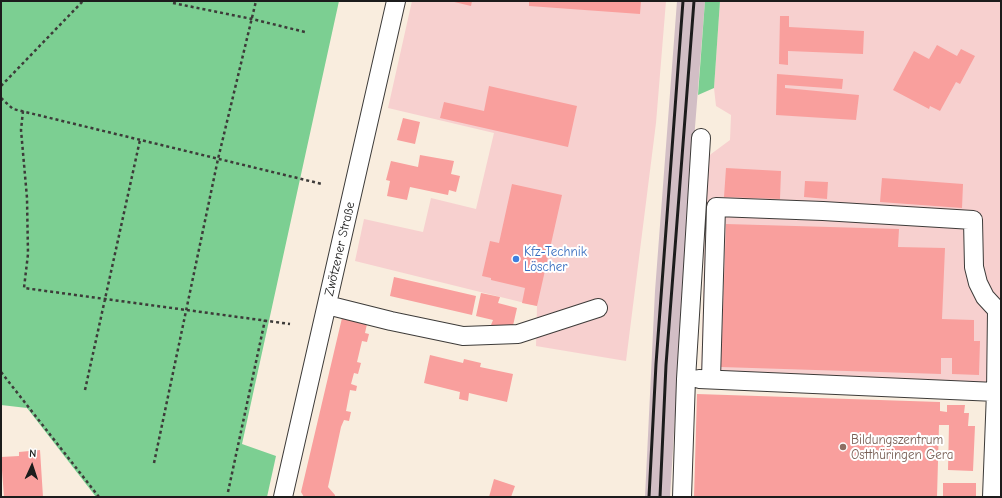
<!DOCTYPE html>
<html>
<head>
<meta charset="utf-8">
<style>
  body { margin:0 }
  #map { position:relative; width:1002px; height:498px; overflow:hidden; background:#f9edde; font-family:"Comic Neue",sans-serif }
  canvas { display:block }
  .frame { position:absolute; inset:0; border:2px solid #1c1c1c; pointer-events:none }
  .north { position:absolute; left:12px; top:446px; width:40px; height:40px; -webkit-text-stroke:3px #fff; paint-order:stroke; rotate:3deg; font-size:11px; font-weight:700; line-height:16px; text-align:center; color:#1c1c1c }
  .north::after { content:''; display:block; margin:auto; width:14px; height:18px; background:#1c1c1c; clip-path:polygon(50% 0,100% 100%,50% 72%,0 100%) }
</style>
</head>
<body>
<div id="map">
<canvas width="1002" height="498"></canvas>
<div class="frame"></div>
<div class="north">N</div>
</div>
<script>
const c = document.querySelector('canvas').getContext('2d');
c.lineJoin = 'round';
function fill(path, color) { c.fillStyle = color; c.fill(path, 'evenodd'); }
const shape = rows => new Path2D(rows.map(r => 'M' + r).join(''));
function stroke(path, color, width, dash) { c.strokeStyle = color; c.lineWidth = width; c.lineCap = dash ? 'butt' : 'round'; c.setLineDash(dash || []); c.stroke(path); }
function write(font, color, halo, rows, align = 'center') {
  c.font = font + ' "Comic Neue",sans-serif'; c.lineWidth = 4; c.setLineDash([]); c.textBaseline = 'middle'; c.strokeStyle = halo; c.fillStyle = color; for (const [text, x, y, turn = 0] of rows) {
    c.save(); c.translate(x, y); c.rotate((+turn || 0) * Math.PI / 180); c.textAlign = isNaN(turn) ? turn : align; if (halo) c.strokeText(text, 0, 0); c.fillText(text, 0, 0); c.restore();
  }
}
const built = shape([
  [412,1,666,1,656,123,626,361,536,346,537,306,355,261,364,219,423,232,431,198,476,209,494,133,388,108],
  [720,1,1001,1,1001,497,991,386,701,373,707,157,730,140,731,115,716,106,714,88]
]);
const industrial = shape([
  [677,1,705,1,685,253,670,497,645,497,655,291]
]);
const green = shape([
  [1,1,339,1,242,444,276,456,267,497,96,497,27,408,1,405],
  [705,1,720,1,714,88,698,95]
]);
const building = shape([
  [450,1,472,1,471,6],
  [529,1,641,1,640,14,529,6],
  [780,16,789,16,789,27,864,31,863,54,788,51,788,65,779,64],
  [937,45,957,56,961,49,975,56,960,84,956,82,940,111,930,106,929,109,893,90,914,51,929,59],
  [777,74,843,79,842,89,785,85,785,88,859,95,856,120,776,115],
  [489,86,577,106,568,147,440,118,444,102,484,111],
  [403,118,420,122,415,144,397,140],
  [420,155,454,161,451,174,460,176,456,192,449,190,448,195,410,187,407,200,387,196,390,181,386,180,391,161,418,167],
  [726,168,781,171,780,199,724,197],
  [882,178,963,184,962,208,880,202],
  [805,181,828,182,827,199,804,197],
  [512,184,562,195,537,306,522,303,525,288,491,280,491,278,482,276,490,241,499,243],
  [726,224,899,229,898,247,945,248,942,319,974,320,974,341,980,341,979,375,952,374,952,358,941,358,941,374,721,367],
  [394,277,476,296,472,315,390,296],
  [481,293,500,297,498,303,517,308,512,330,491,325,493,320,476,316],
  [342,318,367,324,365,333,369,334,367,342,362,341,357,362,361,363,358,374,354,373,351,384,357,386,356,391,350,390,346,411,351,412,349,421,344,420,341,427,328,487,335,495,335,497,304,497,301,492],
  [430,355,463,363,464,359,481,363,480,367,513,374,507,402,469,393,468,401,459,399,460,392,424,383],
  [697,394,940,402,940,411,947,412,947,405,965,405,964,413,969,413,968,426,975,426,973,471,948,470,949,425,939,425,937,497,694,497],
  [40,450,43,497,4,497,1,457,19,456,19,452],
  [494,479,515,486,511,497,489,497],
  [943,483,976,483,976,497,943,497]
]);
const path = shape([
  [173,3,252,19,305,32],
  [1,86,83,1],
  [1,98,13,109,322,184],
  [23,111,21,130,27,198,28,254,24,288,290,324],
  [1,372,99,497],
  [85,390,140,140],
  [154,463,218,159,256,1],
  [228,492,265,320]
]);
const minor = shape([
  [327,305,391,321,463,336,518,334,598,308],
  [699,379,996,392],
  [711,379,716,207,823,211,973,220,974,267,978,283,985,297,997,310,996,392,992,497],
  [283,497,396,1],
  [682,497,686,379,701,138]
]);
const rail = shape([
  [649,497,656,364,683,1],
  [660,497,666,365,694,1]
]);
const markers = [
  [516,259,4,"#3f7fe0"],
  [843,447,4,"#8d6e63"]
];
const streetNames = [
  ["Zwötzener Straße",340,249,-77]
];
const shopNames = [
  ["Kfz-Technik",524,252],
  ["Löscher",524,267]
];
const educationNames = [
  ["Bildungszentrum",851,440],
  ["Ostthüringen Gera",851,455]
];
fill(built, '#f7d0cf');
fill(industrial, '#d2bec5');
fill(green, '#7ccf92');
fill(building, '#f99f9d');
stroke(minor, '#3d3b39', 20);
stroke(path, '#3d3b39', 2.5, [3, 3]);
stroke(minor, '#fff', 18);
stroke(rail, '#1c1c1c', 3);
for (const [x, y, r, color] of markers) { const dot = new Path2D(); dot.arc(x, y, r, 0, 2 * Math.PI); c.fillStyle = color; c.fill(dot); stroke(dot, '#fff', 1.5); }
write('13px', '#1c1c1c', '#fff', streetNames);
write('13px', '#366cbe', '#fff', shopNames, 'left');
write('13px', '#785e54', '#fff', educationNames, 'left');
</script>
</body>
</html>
